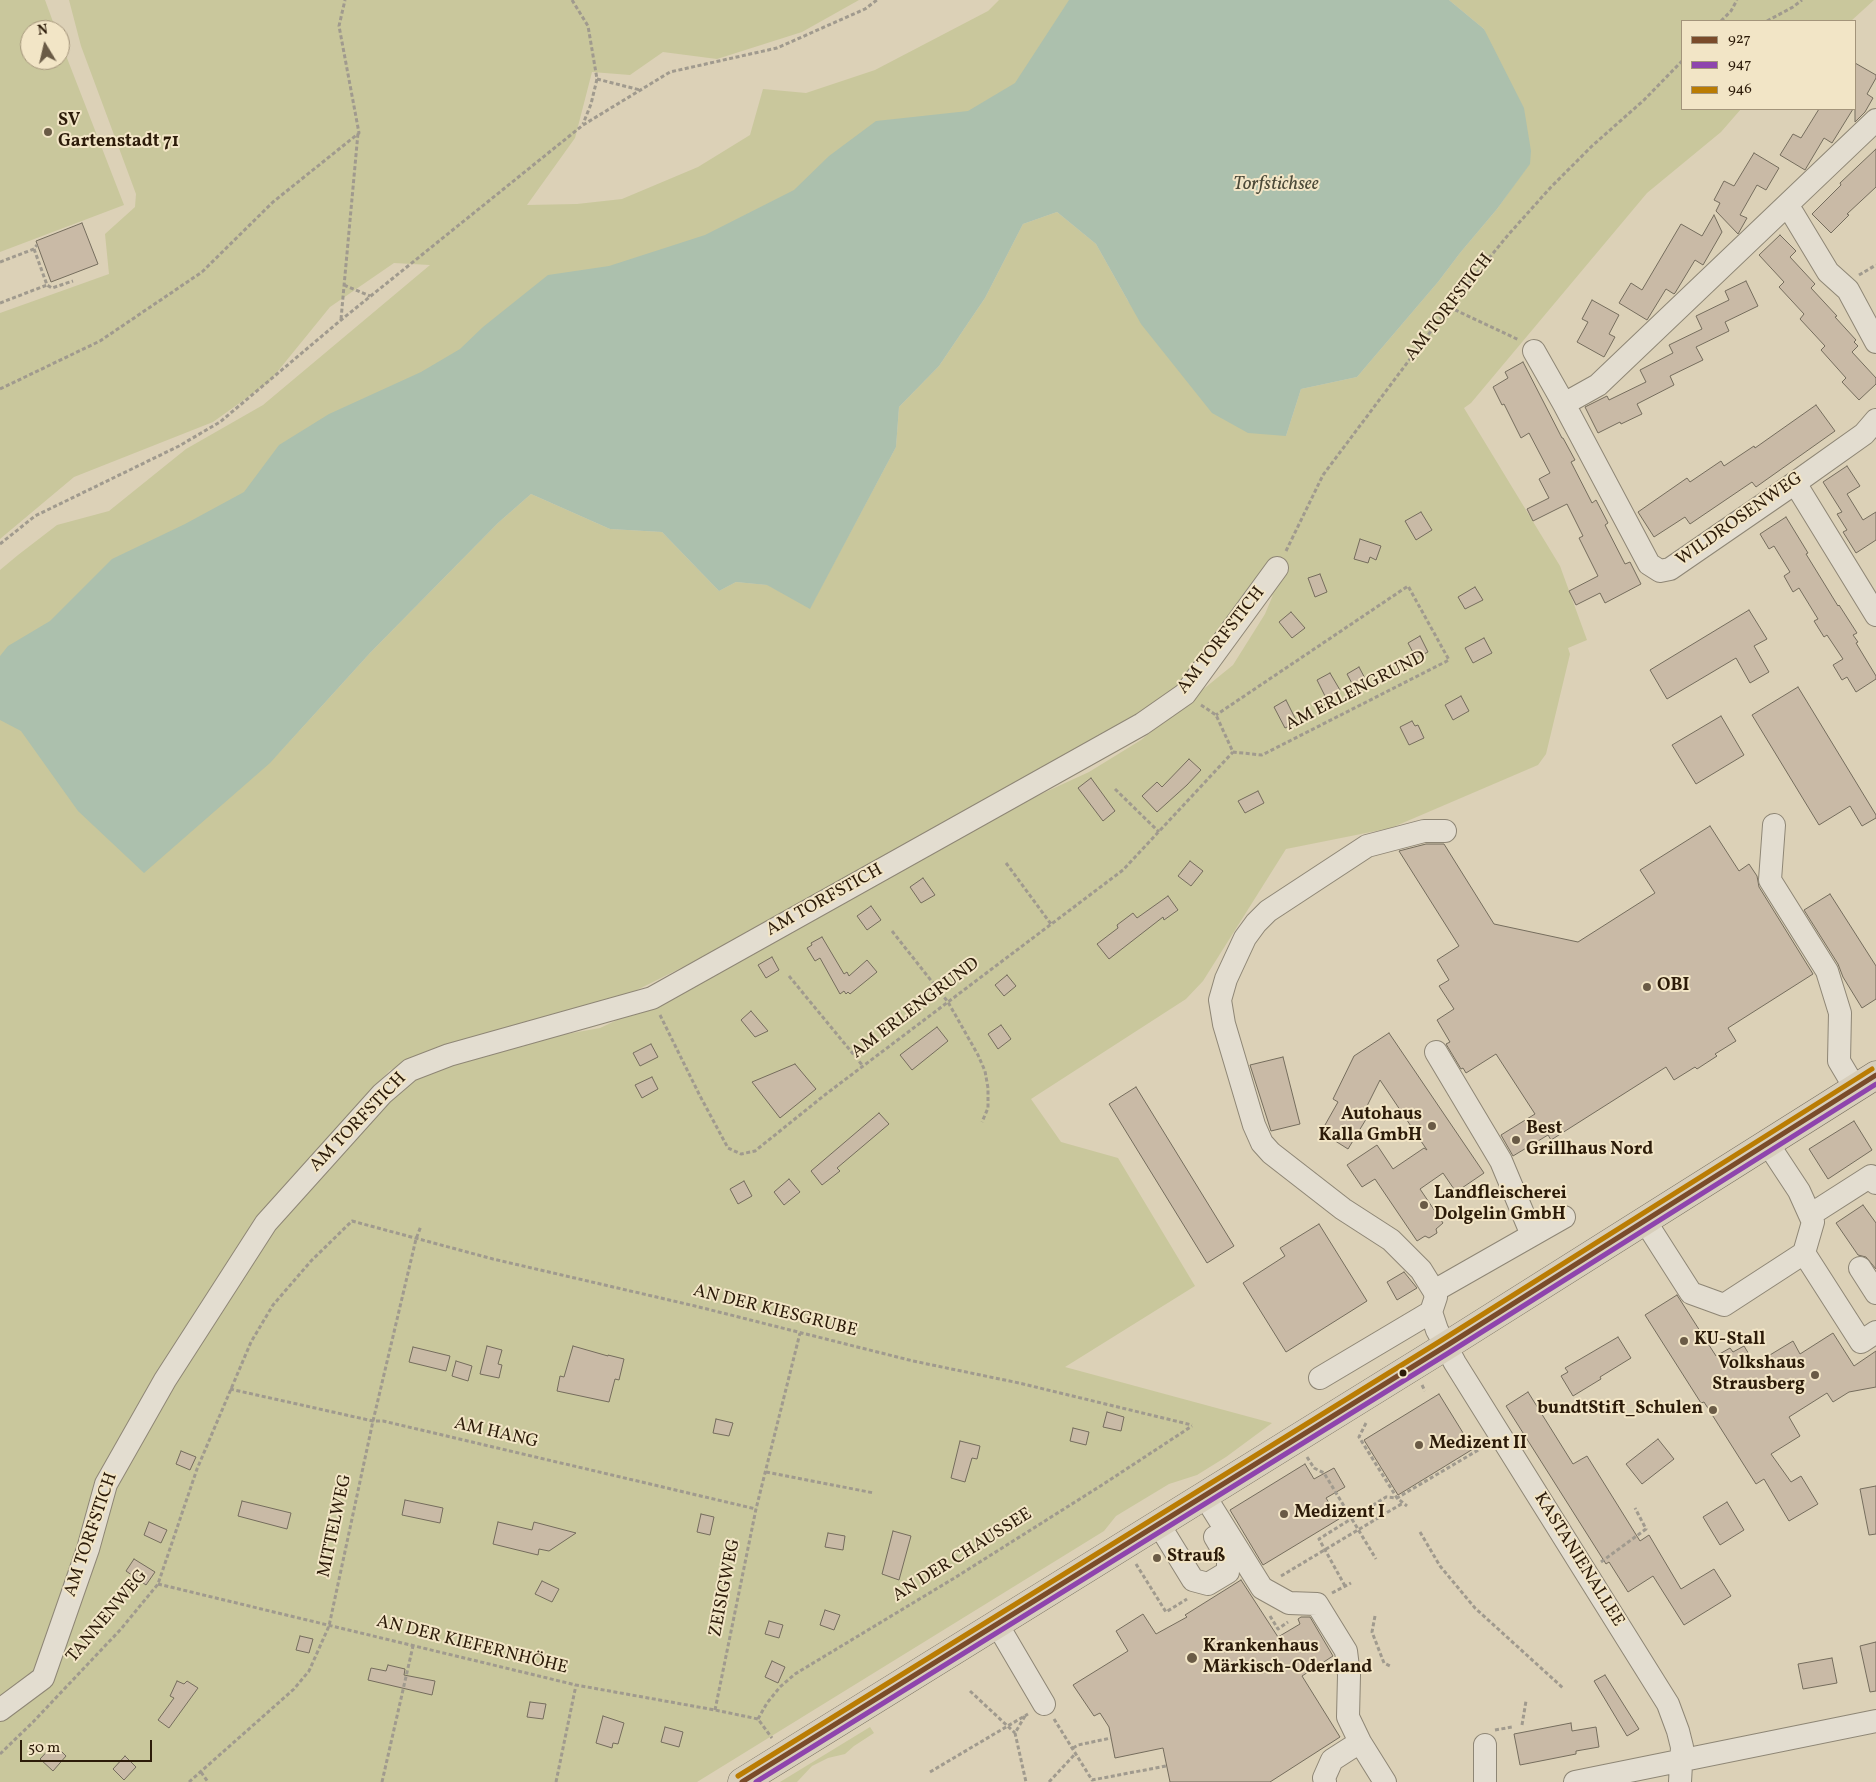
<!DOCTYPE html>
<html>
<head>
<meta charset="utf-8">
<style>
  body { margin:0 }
  #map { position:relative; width:1876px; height:1782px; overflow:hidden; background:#dcd1b7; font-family:Vollkorn,serif }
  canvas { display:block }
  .legend { position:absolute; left:1681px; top:20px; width:175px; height:90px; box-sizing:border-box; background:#f2e5c6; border:1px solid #a3947a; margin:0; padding:6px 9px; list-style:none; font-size:15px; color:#2c1b09 }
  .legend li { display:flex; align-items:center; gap:10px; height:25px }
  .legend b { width:25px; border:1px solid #a3947a }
  .north { position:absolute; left:20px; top:20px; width:50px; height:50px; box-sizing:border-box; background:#f2e5c6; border:1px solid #a3947a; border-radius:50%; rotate:351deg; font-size:14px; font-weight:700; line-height:20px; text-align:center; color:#2c1b09 }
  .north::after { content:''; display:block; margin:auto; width:18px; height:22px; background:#6a5b46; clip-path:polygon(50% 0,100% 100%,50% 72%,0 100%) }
  .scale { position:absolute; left:20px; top:1740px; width:132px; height:22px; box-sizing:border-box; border:2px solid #2c1b09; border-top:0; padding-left:6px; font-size:15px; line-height:18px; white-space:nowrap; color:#2c1b09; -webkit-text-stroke:4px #f2e5c6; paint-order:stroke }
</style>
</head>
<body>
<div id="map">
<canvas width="1876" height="1782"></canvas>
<ul class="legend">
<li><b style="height:6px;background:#7a4b2a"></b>927</li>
<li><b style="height:6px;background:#8e44ad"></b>947</li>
<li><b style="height:6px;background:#ba7c03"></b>946</li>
</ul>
<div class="north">N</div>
<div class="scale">50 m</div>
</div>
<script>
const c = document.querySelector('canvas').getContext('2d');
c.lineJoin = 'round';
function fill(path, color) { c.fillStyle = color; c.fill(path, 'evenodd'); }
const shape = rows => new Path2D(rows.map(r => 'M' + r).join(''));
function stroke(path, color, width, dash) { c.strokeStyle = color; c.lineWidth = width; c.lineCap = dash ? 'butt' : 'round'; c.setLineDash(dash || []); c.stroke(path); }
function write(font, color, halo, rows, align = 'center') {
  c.font = font + ' Vollkorn,serif'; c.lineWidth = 4; c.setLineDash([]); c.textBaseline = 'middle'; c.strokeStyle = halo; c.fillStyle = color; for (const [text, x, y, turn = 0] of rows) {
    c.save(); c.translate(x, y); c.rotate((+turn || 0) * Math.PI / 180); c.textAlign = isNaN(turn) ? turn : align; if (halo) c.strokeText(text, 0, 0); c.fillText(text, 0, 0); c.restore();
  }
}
const green = shape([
  [0,0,45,0,56,30,30,30,30,60,60,60,60,40,124,205,0,252],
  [69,0,859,0,802,32,717,59,663,52,630,75,592,72,575,138,527,205,577,204,622,199,698,167,750,135,763,89,806,93,875,70,988,11,999,0,1120,0,1113,37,758,220,270,763,370,653,498,523,531,494,610,529,662,532,719,591,736,582,768,585,810,608,896,447,899,407,939,366,985,298,1023,224,1057,212,1096,244,1128,301,1286,436,1301,389,1357,377,1438,282,1460,253,1497,209,1529,164,1484,29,1449,0,1874,0,1851,21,1682,21,1682,109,1741,109,1721,132,1647,193,1471,403,1464,408,1560,566,1587,640,1568,648,1570,654,1546,754,1538,765,1391,828,1286,849,1203,981,1186,999,1031,1099,1061,1142,1118,1158,1195,1286,1065,1367,1272,1423,1226,1457,1197,1475,1169,1484,1116,1516,1104,1531,697,1782,0,1782,0,570,18,555,57,525,109,511,186,449,263,405,430,265,394,263,330,307,269,382,213,422,74,477,0,539,0,313,109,274,105,234,135,207,136,194,81,46],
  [1273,595,1265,614,1233,665,1141,740,1089,772,1002,812,690,986,600,1028,472,1051,403,1082,271,1231,329,1136,390,1070,470,1050,621,998,753,932,1112,741,1203,664],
  [870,1727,874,1733,854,1746,845,1754,828,1758,812,1766,797,1782,780,1782]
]);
const water = shape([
  [1069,0,1449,0,1484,29,1524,108,1531,151,1530,164,1497,209,1460,253,1438,282,1357,377,1301,389,1286,436,1248,433,1212,413,1141,324,1096,244,1057,212,1023,224,985,298,939,366,899,407,896,447,810,609,767,585,736,582,719,591,662,532,610,529,531,494,498,523,370,653,270,763,144,873,78,811,21,731,0,720,0,656,8,646,50,621,112,559,185,524,244,492,279,445,329,414,421,372,460,349,483,327,548,275,609,266,705,235,794,190,829,156,876,121,968,111,1015,83]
]);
const building = shape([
  [1855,63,1876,75,1876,78,1867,94,1873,98,1865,112,1855,122,1855,63],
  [1819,109,1853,109,1832,143,1824,138,1805,170,1780,155,1793,134,1801,138,1819,109],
  [1876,149,1876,187,1847,214,1849,215,1831,233,1812,214,1841,185,1840,183,1876,149],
  [1754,153,1779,168,1766,190,1757,185,1740,215,1747,218,1738,234,1716,211,1720,203,1714,200,1724,181,1734,186,1754,153],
  [1714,215,1722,232,1703,265,1695,260,1675,293,1674,294,1666,289,1647,320,1619,303,1631,283,1642,290,1681,224,1702,236,1714,215],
  [82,223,98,264,51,282,36,241,82,223],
  [1780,235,1796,251,1790,257,1815,284,1811,288,1837,316,1835,317,1856,340,1854,342,1858,346,1852,352,1876,378,1876,384,1859,400,1842,382,1846,378,1821,350,1825,346,1800,319,1804,314,1779,287,1784,282,1759,255,1780,235],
  [1746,281,1758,306,1725,322,1729,331,1696,347,1703,360,1670,376,1674,385,1637,404,1642,414,1621,424,1620,422,1598,433,1585,407,1607,396,1609,400,1646,382,1640,370,1673,353,1669,345,1702,329,1696,316,1729,300,1725,291,1746,281],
  [1592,300,1619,315,1609,334,1615,337,1604,357,1577,342,1588,322,1582,319,1592,300],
  [1523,362,1562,438,1563,438,1575,460,1571,462,1592,503,1596,500,1608,523,1605,525,1625,564,1630,562,1641,584,1605,603,1600,593,1576,605,1569,591,1598,576,1579,538,1583,536,1567,504,1533,521,1527,509,1549,498,1539,479,1550,473,1529,433,1521,438,1504,404,1502,405,1493,387,1508,378,1505,372,1523,362],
  [1816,405,1835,431,1756,487,1752,482,1690,524,1685,517,1654,537,1638,512,1687,478,1690,482,1721,461,1724,466,1754,446,1755,448,1816,405],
  [1847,466,1860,486,1847,494,1863,520,1876,512,1876,540,1856,553,1843,532,1847,530,1837,514,1842,512,1823,482,1847,466],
  [1421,512,1432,530,1416,540,1405,521,1421,512],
  [1786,517,1808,553,1806,554,1838,606,1839,605,1857,633,1853,635,1858,642,1856,643,1876,676,1876,679,1856,692,1847,677,1842,680,1833,665,1843,659,1827,635,1824,637,1814,621,1818,619,1799,588,1793,592,1784,576,1790,572,1774,546,1769,549,1760,534,1786,517],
  [1360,539,1381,546,1376,560,1370,557,1368,563,1354,559,1360,539],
  [1320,574,1327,592,1315,597,1308,578,1320,574],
  [1475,587,1483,600,1465,609,1458,597,1475,587],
  [1749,610,1767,639,1754,646,1769,672,1750,683,1736,658,1667,699,1650,670,1749,610],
  [1291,612,1305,628,1292,638,1279,622,1291,612],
  [1420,636,1428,652,1416,658,1408,643,1420,636],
  [1484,638,1492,653,1473,663,1465,648,1484,638],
  [1359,667,1369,686,1357,693,1347,674,1359,667],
  [1330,673,1340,690,1326,698,1317,680,1330,673],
  [1798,687,1876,815,1876,818,1862,826,1850,806,1819,825,1752,715,1798,687],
  [1461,696,1469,711,1453,720,1445,705,1461,696],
  [1286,700,1297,722,1285,728,1274,707,1286,700],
  [1721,716,1744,755,1696,784,1672,745,1721,716],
  [1412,721,1415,726,1418,725,1424,738,1409,745,1400,727,1412,721],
  [1189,759,1201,770,1187,785,1157,812,1142,796,1157,782,1162,787,1189,759],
  [1091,778,1115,811,1103,821,1078,788,1091,778],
  [1258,791,1264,803,1245,813,1238,801,1258,791],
  [1710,826,1739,871,1749,864,1757,876,1759,887,1813,974,1728,1028,1736,1041,1715,1054,1717,1056,1697,1069,1695,1067,1674,1080,1666,1067,1551,1140,1548,1135,1513,1156,1501,1135,1535,1114,1496,1054,1466,1073,1463,1068,1461,1069,1446,1044,1450,1042,1437,1020,1454,1009,1439,986,1449,980,1437,960,1459,946,1399,851,1426,844,1444,844,1494,924,1578,942,1655,893,1640,870,1710,826],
  [1190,861,1203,871,1191,886,1178,876,1190,861],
  [923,878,935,895,921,903,910,887,923,878],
  [1830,894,1876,966,1876,999,1862,1008,1843,977,1838,964,1804,910,1830,894],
  [1168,896,1178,910,1164,920,1163,917,1109,959,1097,944,1118,928,1117,925,1133,913,1137,918,1168,896],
  [871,906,881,920,867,930,857,916,871,906],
  [822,937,844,974,847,972,849,976,867,960,877,972,850,994,848,992,846,994,844,991,840,994,820,958,815,961,807,948,812,945,811,943,822,937],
  [772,957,779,970,766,978,758,965,772,957],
  [1007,975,1016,986,1004,996,995,985,1007,975],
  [751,1011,768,1031,755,1037,741,1020,751,1011],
  [1001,1025,1011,1039,998,1049,988,1034,1001,1025],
  [937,1027,948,1041,912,1070,900,1055,937,1027],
  [1389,1033,1484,1173,1456,1192,1443,1173,1420,1189,1443,1223,1436,1229,1437,1233,1429,1238,1425,1236,1417,1241,1375,1179,1362,1187,1347,1165,1377,1145,1393,1169,1424,1148,1427,1150,1380,1080,1363,1114,1368,1116,1348,1149,1321,1132,1338,1102,1333,1099,1354,1056,1389,1033],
  [651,1044,658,1057,640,1066,633,1053,651,1044],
  [1283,1057,1300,1124,1271,1131,1250,1065,1283,1057],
  [795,1064,816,1089,780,1118,752,1082,795,1064],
  [652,1077,658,1089,642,1098,635,1085,652,1077],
  [1136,1087,1234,1246,1207,1263,1109,1104,1136,1087],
  [879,1113,889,1124,837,1168,840,1171,822,1185,811,1171,879,1113],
  [1854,1121,1872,1150,1828,1179,1809,1149,1854,1121],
  [789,1179,800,1192,784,1205,774,1192,789,1179],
  [744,1181,752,1196,738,1204,730,1189,744,1181],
  [1863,1205,1876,1223,1876,1269,1866,1257,1858,1255,1836,1223,1863,1205],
  [1319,1224,1367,1301,1286,1352,1243,1283,1285,1256,1280,1248,1319,1224],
  [1404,1272,1417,1288,1397,1300,1387,1282,1404,1272],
  [1677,1295,1716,1356,1730,1348,1733,1352,1744,1346,1755,1364,1793,1341,1800,1354,1833,1333,1854,1366,1876,1351,1876,1387,1849,1392,1833,1402,1827,1393,1789,1417,1800,1436,1771,1454,1791,1482,1801,1476,1818,1504,1789,1521,1764,1479,1756,1484,1704,1402,1701,1403,1645,1315,1677,1295],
  [1618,1337,1631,1358,1600,1377,1601,1379,1573,1396,1561,1376,1568,1372,1565,1368,1618,1337],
  [487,1346,502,1350,498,1364,502,1365,499,1378,480,1374,487,1346],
  [573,1346,608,1356,608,1355,624,1359,619,1380,615,1379,609,1402,557,1391,560,1376,564,1377,573,1346],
  [413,1347,450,1356,446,1371,409,1362,413,1347],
  [456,1361,472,1366,468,1381,452,1376,456,1361],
  [1528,1392,1573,1464,1587,1456,1640,1541,1649,1535,1681,1589,1714,1569,1731,1596,1684,1625,1653,1576,1628,1592,1609,1562,1606,1564,1506,1406,1528,1392],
  [1439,1394,1473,1449,1398,1495,1364,1440,1439,1394],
  [1107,1412,1124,1417,1121,1431,1103,1427,1107,1412],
  [716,1419,733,1423,729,1436,713,1433,716,1419],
  [1073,1428,1089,1432,1086,1445,1070,1441,1073,1428],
  [1658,1439,1674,1459,1642,1484,1626,1464,1658,1439],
  [960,1441,980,1446,977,1459,972,1458,965,1482,951,1478,960,1441],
  [181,1451,196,1457,190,1470,176,1464,181,1451],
  [1305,1464,1314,1479,1334,1468,1345,1487,1326,1498,1339,1519,1263,1565,1230,1510,1305,1464],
  [1876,1486,1876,1534,1869,1535,1860,1489,1876,1486],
  [405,1500,443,1508,440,1523,402,1515,405,1500],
  [242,1501,291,1513,287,1529,238,1516,242,1501],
  [1727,1502,1744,1530,1720,1545,1703,1517,1727,1502],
  [701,1514,714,1517,710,1535,697,1532,701,1514],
  [149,1522,167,1530,161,1543,144,1535,149,1522],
  [498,1522,532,1530,534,1522,576,1533,549,1551,539,1549,538,1555,493,1544,498,1522],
  [893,1531,911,1536,899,1580,882,1574,893,1531],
  [828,1533,845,1536,843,1550,825,1547,828,1533],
  [134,1559,155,1572,146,1585,126,1571,134,1559],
  [1241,1580,1278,1637,1300,1624,1298,1619,1301,1617,1310,1617,1333,1656,1302,1676,1340,1737,1270,1782,1170,1782,1163,1748,1115,1758,1109,1727,1100,1713,1094,1716,1073,1685,1128,1651,1116,1631,1143,1614,1156,1634,1187,1617,1185,1615,1241,1580],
  [542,1581,559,1589,552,1602,535,1594,542,1581],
  [825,1610,840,1615,834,1630,820,1625,825,1610],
  [769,1621,783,1625,779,1638,765,1634,769,1621],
  [300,1636,313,1639,309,1653,296,1650,300,1636],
  [1876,1642,1876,1691,1870,1692,1860,1646,1876,1642],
  [1832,1658,1837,1683,1803,1689,1798,1664,1832,1658],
  [772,1661,785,1667,778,1683,765,1677,772,1661],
  [388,1665,405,1669,404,1675,435,1681,432,1695,368,1680,371,1668,386,1671,388,1665],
  [1605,1675,1639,1729,1627,1736,1594,1681,1605,1675],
  [177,1681,184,1684,187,1681,198,1688,169,1728,158,1720,174,1698,170,1696,177,1681],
  [530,1702,546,1704,543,1719,527,1717,530,1702],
  [603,1716,624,1723,618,1744,613,1743,612,1748,596,1743,603,1716],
  [1571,1723,1572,1731,1596,1727,1599,1747,1576,1751,1576,1754,1520,1765,1514,1734,1571,1723],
  [665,1727,683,1732,679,1747,661,1742,665,1727],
  [54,1744,66,1756,53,1771,40,1759,54,1744],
  [125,1756,136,1767,124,1780,113,1769,125,1756]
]);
const path = shape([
  [572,0,588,26,597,79,591,104,583,124],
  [1721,21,1731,11,1737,0],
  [1767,21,1793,7,1802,0],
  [597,79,640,90],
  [34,249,47,285,52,288,73,281],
  [0,262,34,249,37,245],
  [1859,275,1876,265],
  [344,285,370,296],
  [0,303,47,285],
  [1449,307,1519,340],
  [341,319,358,133],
  [0,389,100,341,202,272,273,202,359,133,339,26,345,0],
  [0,544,35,516,179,446,220,422,341,320,583,125,670,72,777,48,865,9,877,0],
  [1286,551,1323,475,1449,307,1508,235,1551,187,1592,146,1644,100,1682,61],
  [1201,705,1216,715,1233,752,1262,755,1449,660,1408,586,1216,715],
  [1115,789,1159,832],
  [1006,863,1051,924],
  [892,931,948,1002,978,1055,985,1071,988,1088,988,1108,982,1122],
  [789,976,863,1066],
  [660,1015,700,1096,728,1148,741,1154,755,1151,826,1094,1123,870,1233,752],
  [1422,1385,1425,1391],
  [230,1389,373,1421,383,1421,756,1509],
  [1366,1423,1359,1437,1397,1498,1407,1506],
  [1307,1457,1314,1468,1324,1473,1376,1559],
  [766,1472,874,1493],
  [1420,1532,1440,1566,1475,1608,1563,1688],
  [1601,1562,1646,1529,1635,1508],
  [1136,1564,1166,1612,1187,1599],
  [1281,1576,1403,1503],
  [158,1584,576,1685,715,1710,758,1719,772,1738],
  [1345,1586,1319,1539,1386,1497,1397,1498,1485,1446],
  [1332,1593,1351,1583],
  [1270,1616,1278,1629,1288,1622],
  [1375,1616,1372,1632,1384,1663,1392,1667],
  [970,1691,1015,1733],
  [715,1710,756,1509,800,1333],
  [1025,1716,1015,1733,1026,1782],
  [758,1719,767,1703,780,1687,795,1674,956,1577,1102,1485,1192,1426],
  [1054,1719,1092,1780,1166,1766],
  [1522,1725,1526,1701],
  [1495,1730,1512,1727],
  [1073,1748,1078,1745,1111,1738],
  [0,1754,33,1722,121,1629,158,1584,197,1469,251,1342,273,1305,311,1261,352,1221,493,1259,695,1306,913,1361,1019,1383,1192,1425],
  [201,1772,208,1782],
  [930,1772,1028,1714],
  [189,1782,294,1689,309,1671,329,1626,373,1421,416,1239,421,1226],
  [382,1782,413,1646],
  [556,1782,576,1685],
  [1049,1782,1076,1753]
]);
const minor = shape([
  [1876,120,1598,385,1564,404,1649,564,1660,571,1670,569,1795,483,1864,434,1876,420],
  [1786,206,1793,214,1828,272,1848,290,1876,342],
  [1534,351,1564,404],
  [1795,483,1876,615],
  [1774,825,1770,880,1827,971,1840,1013,1839,1061,1855,1088],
  [1445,831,1424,831,1367,846,1268,911,1256,923,1245,938,1226,979,1220,1000,1224,1024,1254,1125,1262,1143,1271,1153,1343,1209,1391,1240,1421,1270,1434,1291,1436,1297,1431,1312,1437,1330,1455,1363,1668,1704,1678,1731,1682,1747,1680,1782],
  [1436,1052,1501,1161,1532,1235],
  [1768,1144,1799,1191,1813,1222,1804,1253],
  [1810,1215,1871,1176,1876,1183],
  [1645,1221,1691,1293,1724,1305,1804,1253,1861,1342,1876,1332],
  [1860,1268,1876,1293],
  [1434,1291,1564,1217],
  [1320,1378,1431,1312],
  [1204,1495,1262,1588,1289,1603,1317,1604,1346,1651,1349,1675,1348,1717,1360,1742],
  [1158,1523,1193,1580,1208,1584,1228,1572,1228,1559,1215,1537],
  [997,1624,1044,1704],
  [0,1710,43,1678,88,1549,106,1484,165,1380,266,1223,382,1094,410,1070,449,1055,652,998,1142,724,1185,694,1277,568],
  [1325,1782,1324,1778,1332,1760,1360,1742,1385,1782],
  [1485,1782,1485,1745],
  [1575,1782,1876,1721]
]);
const major = shape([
  [742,1782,1446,1346,1876,1075]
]);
const bus1 = shape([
  [742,1782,1446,1346,1876,1075]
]);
const bus2 = shape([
  [756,1782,1450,1352,1876,1084]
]);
const bus3 = shape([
  [738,1776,1442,1340,1872,1069]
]);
const markers = [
  [48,132,5,"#6a5b46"],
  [1647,987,5,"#6a5b46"],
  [1432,1126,5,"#6a5b46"],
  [1516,1140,5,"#6a5b46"],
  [1424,1205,5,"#6a5b46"],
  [1684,1341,5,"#6a5b46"],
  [1403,1373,4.5,"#2c1b09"],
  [1815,1375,5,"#6a5b46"],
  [1713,1410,5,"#6a5b46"],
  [1419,1445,5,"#6a5b46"],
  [1284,1514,5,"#6a5b46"],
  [1157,1558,5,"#6a5b46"],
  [1192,1658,6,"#6a5b46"]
];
const poiNames = [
  ["SV",58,122],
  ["Gartenstadt 71",58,143],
  ["OBI",1657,987],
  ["Autohaus",1422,1116,"right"],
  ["Kalla GmbH",1422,1137,"right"],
  ["Best",1526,1130],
  ["Grillhaus Nord",1526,1151],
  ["Landfleischerei",1434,1195],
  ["Dolgelin GmbH",1434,1216],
  ["KU-Stall",1694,1341],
  ["Volkshaus",1805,1365,"right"],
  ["Strausberg",1805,1386,"right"],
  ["bundtStift_Schulen",1703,1410,"right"],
  ["Medizent II",1429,1445],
  ["Medizent I",1294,1514],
  ["Strauß",1167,1558],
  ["Krankenhaus",1203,1648],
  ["Märkisch-Oderland",1203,1669]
];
const streetNames = [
  ["AM TORFSTICH",1450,308,-52],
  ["WILDROSENWEG",1740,520,-35],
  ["AM TORFSTICH",1222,641,-52],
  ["AM ERLENGRUND",1356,692,-27],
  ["AM TORFSTICH",825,901,-29],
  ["AM ERLENGRUND",916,1009,-37],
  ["AM TORFSTICH",359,1123,-46],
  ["AN DER KIESGRUBE",775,1312,14],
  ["AM HANG",496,1434,13],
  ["MITTELWEG",336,1526,-78],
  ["AM TORFSTICH",92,1535,-71],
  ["AN DER CHAUSSEE",963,1556,-32],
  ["KASTANIENALLEE",1578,1560,58],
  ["ZEISIGWEG",726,1588,-79],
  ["TANNENWEG",108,1617,-50],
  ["AN DER KIEFERNHÖHE",472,1646,14]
];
const waterNames = [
  ["Torfstichsee",1276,186]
];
fill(green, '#c9c79c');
fill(water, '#acc0ad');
fill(building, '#c9baa6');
stroke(building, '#756d5d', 1);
stroke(minor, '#8e8675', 24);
stroke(major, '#756d5d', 29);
stroke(path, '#a09a8e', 3, [4, 2.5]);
stroke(minor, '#e3ddd0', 22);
stroke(major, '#d7cebb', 28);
stroke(bus1, '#7a4b2a', 5);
stroke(bus2, '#8e44ad', 5);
stroke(bus3, '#ba7c03', 5);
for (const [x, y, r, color] of markers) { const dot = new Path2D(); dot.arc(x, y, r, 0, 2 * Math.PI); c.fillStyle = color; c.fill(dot); stroke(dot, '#f2e5c6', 2); }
write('bold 18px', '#2c1b09', '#f2e5c6', poiNames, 'left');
write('18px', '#2c1b09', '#f2e5c6', streetNames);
write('italic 19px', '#4c4a39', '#f2e5c6', waterNames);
</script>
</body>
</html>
